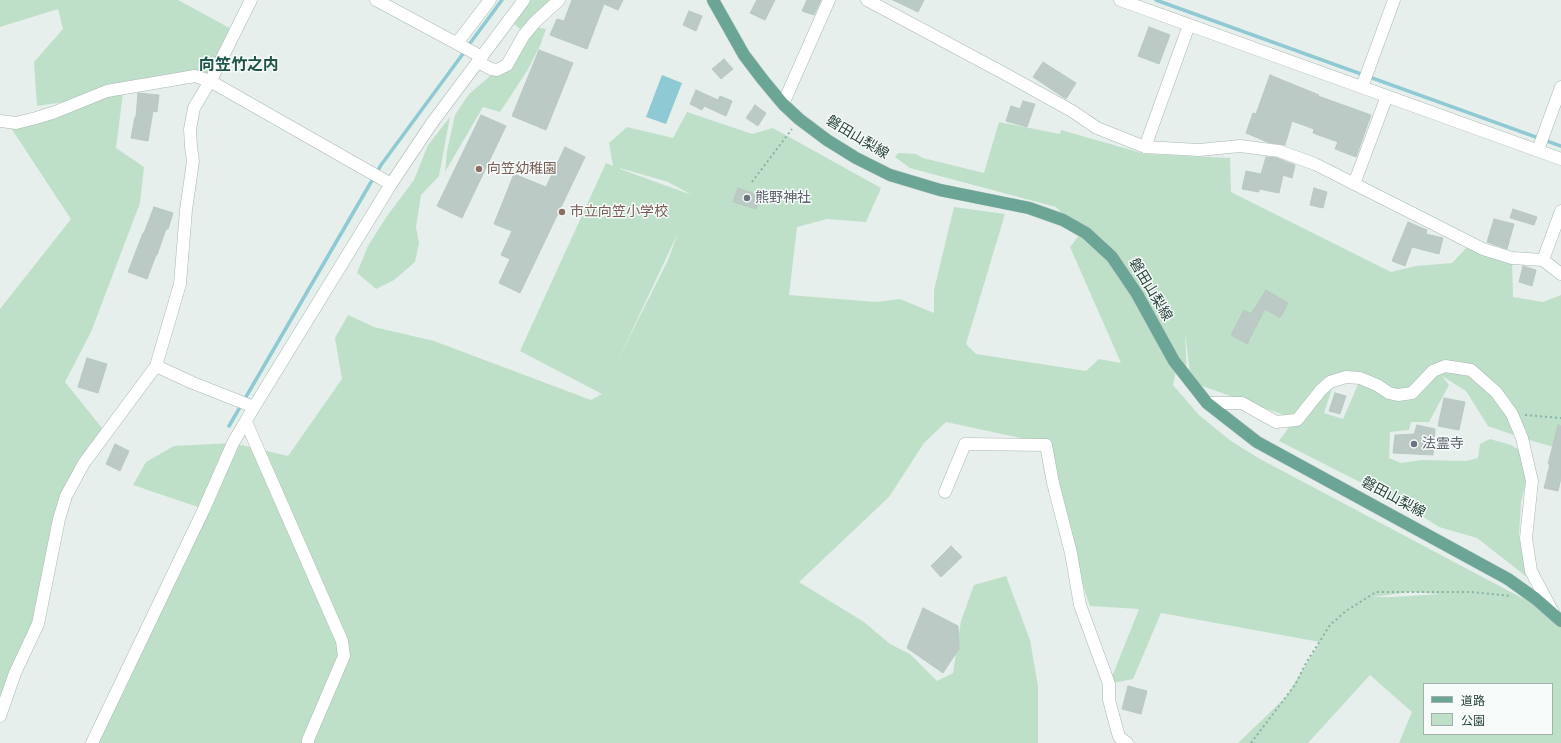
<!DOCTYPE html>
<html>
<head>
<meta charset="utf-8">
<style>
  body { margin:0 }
  #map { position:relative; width:1561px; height:743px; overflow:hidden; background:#e6efeb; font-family:"Roboto Condensed","Noto Sans JP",sans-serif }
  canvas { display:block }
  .legend { position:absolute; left:1423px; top:683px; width:130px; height:52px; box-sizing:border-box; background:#f7fbf9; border:1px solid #a3b1ad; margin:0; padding:5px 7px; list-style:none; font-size:12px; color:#24423a }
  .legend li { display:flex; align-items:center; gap:8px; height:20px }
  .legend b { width:20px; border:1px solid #a3b1ad }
</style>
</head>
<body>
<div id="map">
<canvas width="1561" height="743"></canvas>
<ul class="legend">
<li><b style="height:5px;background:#6aa596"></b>道路</li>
<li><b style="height:11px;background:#bfe0c8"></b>公園</li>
</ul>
</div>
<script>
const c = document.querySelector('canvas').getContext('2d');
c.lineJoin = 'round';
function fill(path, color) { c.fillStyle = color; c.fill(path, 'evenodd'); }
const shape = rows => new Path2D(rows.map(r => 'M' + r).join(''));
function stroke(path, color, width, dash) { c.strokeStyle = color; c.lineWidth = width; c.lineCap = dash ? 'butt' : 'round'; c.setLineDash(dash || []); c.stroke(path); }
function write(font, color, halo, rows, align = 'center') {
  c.font = font + ' "Roboto Condensed","Noto Sans JP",sans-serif'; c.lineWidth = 3; c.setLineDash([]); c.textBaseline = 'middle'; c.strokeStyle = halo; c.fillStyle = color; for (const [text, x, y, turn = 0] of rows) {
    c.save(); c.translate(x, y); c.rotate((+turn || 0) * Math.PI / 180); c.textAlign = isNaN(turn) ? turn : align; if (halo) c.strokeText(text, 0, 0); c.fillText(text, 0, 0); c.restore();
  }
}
const green = shape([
  [0,0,178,0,235,31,205,80,123,93,116,148,144,167,140,203,91,332,65,382,106,433,73,484,25,652,0,711,0,309,71,219,7,122,56,119,91,98,37,106,34,62,63,29,58,9,0,27],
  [530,0,553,0,520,29,513,23],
  [536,27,546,29,540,46,527,71,500,112,483,107,445,172,447,151,455,115,469,94,497,70],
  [687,112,752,134,773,128,881,188,866,222,827,219,797,227,789,295,876,302,900,299,934,313,934,290,954,207,1005,214,966,344,976,354,1086,371,1099,359,1121,363,1070,247,1081,233,1056,207,910,168,895,157,898,153,916,154,923,158,984,173,999,122,1060,134,1061,130,1145,154,1230,158,1231,192,1391,272,1416,266,1452,263,1468,246,1512,258,1513,297,1543,302,1561,295,1561,449,1522,438,1488,426,1466,391,1442,376,1449,385,1429,422,1411,422,1409,430,1390,432,1389,458,1401,463,1422,460,1466,461,1478,458,1480,444,1490,439,1511,445,1526,454,1527,479,1521,502,1519,536,1527,577,1477,538,1439,527,1405,505,1279,441,1295,419,1191,382,1185,332,1187,378,1177,366,1173,385,1199,415,1231,441,1260,459,1522,598,1528,599,1561,622,1561,743,1399,743,1412,712,1370,675,1308,743,1238,743,1286,697,1320,642,1161,613,1133,679,1109,684,1139,609,1090,606,1068,542,1046,445,1030,440,946,422,924,443,889,497,799,582,864,622,890,644,910,654,937,681,953,673,961,621,974,585,1006,576,1030,640,1038,686,1038,743,92,743,204,509,133,485,146,462,174,446,233,443,288,456,342,379,335,338,348,315,374,327,434,341,591,400,602,394,520,351,606,163,613,166,609,143,627,127,673,138],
  [620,168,668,182,692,195,620,169],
  [678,233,668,260,618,360],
  [1346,377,1359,382,1343,419,1324,413,1332,389],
  [1410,592,1440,594,1392,597,1372,597],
  [1424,684,1552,684,1552,734,1424,734],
  [450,117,439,176,421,195,416,227,419,243,415,262,394,280,376,289,357,273,368,246,387,216,414,180,428,145]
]);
const water = shape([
  [662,75,682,83,666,124,646,117]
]);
const stream = shape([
  [1156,0,1561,146],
  [468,46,502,0],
  [229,426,381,165,465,51]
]);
const building = shape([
  [572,0,623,0,618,10,604,4,587,49,550,35,557,19,564,21,572,0],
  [757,0,775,0,765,20,750,13,757,0],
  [807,0,821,0,814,15,802,11,807,0],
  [893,0,924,0,918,12,893,0],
  [689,11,702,16,696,31,683,25,689,11],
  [1149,27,1170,35,1159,64,1138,56,1149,27],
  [539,50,573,63,546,130,512,116,539,50],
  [724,59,733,69,721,79,712,69,724,59],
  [1043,62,1076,83,1066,99,1033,77,1043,62],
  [1270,75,1319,95,1318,96,1371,115,1356,157,1335,149,1338,142,1313,133,1314,129,1292,121,1285,145,1267,142,1246,133,1253,113,1256,114,1270,75],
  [696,90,718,100,720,96,732,101,726,116,704,106,702,110,690,104,696,90],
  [138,93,159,95,157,112,153,111,148,141,131,138,135,117,136,117,138,93],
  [1023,101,1035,104,1027,127,1006,121,1011,106,1020,109,1023,101],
  [755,105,766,113,758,126,746,118,755,105],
  [481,115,506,126,462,218,437,206,481,115],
  [565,147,585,157,520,293,499,283,510,259,501,255,512,231,494,224,514,174,546,187,565,147],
  [1266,157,1277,158,1295,165,1292,178,1283,175,1279,193,1259,189,1259,192,1242,189,1246,171,1261,174,1266,157],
  [738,188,761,196,756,209,733,202,738,188],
  [1314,188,1327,192,1323,208,1310,205,1314,188],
  [154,207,173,213,168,229,166,229,157,255,156,255,147,279,128,272,143,233,144,233,154,207],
  [1513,209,1537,217,1534,225,1510,218,1513,209],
  [1494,219,1514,224,1507,249,1487,242,1494,219],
  [1408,222,1427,230,1426,234,1443,238,1439,254,1412,247,1405,266,1392,261,1408,222],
  [1523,266,1536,270,1532,286,1519,282,1523,266],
  [1266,290,1288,303,1280,318,1265,309,1247,344,1231,335,1244,310,1251,314,1266,290],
  [87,358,107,364,98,393,78,387,87,358],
  [1335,393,1346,396,1340,414,1329,411,1335,393],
  [1444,398,1465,402,1459,430,1438,426,1444,398],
  [1417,425,1435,429,1433,455,1393,453,1395,435,1414,434,1417,425],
  [1558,425,1561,426,1561,478,1558,491,1544,488,1550,464,1548,464,1558,425],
  [115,444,129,451,120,471,106,464,115,444],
  [951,546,962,557,941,577,931,566,951,546],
  [923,608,958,626,959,649,943,673,907,648,923,608],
  [1128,686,1147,691,1141,714,1122,709,1128,686]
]);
const path = shape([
  [752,182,792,129],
  [1525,415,1561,418],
  [1251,743,1295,685,1306,663,1330,625,1346,611,1376,592,1472,592,1511,596]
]);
const minor = shape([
  [376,0,482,57],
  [867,0,1007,75,1072,111,1097,128,1145,147,1199,150,1240,146,1279,151,1315,164,1483,249,1512,258,1543,260,1561,274],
  [1120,0,1561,159],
  [457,43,490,0],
  [478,62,491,69,497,70,507,65,524,35,535,22,559,0],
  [1362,87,1394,0],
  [783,104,829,0],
  [0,121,16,123,36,118,55,112,107,91,195,76,210,81,391,184],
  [1145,147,1189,25],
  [1538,150,1561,87],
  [1354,184,1387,96],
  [1543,260,1561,211],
  [156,366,193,383,254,407],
  [1207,403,1242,403,1276,422,1297,420,1321,390,1330,382,1346,377,1360,378,1377,385,1389,393,1398,395,1412,393,1433,371,1445,366,1471,370,1496,392,1512,414,1522,438,1532,481,1526,538,1531,571,1554,614],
  [246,422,342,641,344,656,308,740,308,743],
  [945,492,965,444,1046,445,1053,483,1071,553,1080,605,1109,684,1109,700,1119,737,1127,743],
  [0,716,15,673,38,624,59,519,66,496,84,463,156,366,180,284,186,210,193,161,191,147,190,129,194,108,213,76,251,0],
  [92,743,204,509,233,443,254,407,391,184,432,123,524,0]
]);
const major = shape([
  [713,0,744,55,763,80,783,104,799,119,827,140,856,158,890,175,940,190,1029,208,1063,220,1086,233,1112,257,1137,294,1174,361,1207,403,1257,442,1508,579,1536,599,1561,621]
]);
const markers = [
  [479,169,4,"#8d6e63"],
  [747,198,4,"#6b7280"],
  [562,212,4,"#8d6e63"],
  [1414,444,4,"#6b7280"]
];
const streetNames = [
  ["磐田山梨線",857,138,31],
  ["磐田山梨線",1150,290,59],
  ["磐田山梨線",1393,498,28]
];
const educationNames = [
  ["向笠幼稚園",487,169],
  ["市立向笠小学校",570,212]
];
const worshipNames = [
  ["熊野神社",755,198],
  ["法霊寺",1422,444]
];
const quarterNames = [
  ["向笠竹之内",239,66]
];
fill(green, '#bfe0c8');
fill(water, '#8ec9d4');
stroke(stream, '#8ec9d4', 3.5);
fill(building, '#bbcac4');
stroke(building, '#b8c9c2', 1);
stroke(minor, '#a8b8b2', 13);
stroke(major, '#c2cac8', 13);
stroke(path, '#86b3a5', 2, [2, 3]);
stroke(minor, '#fff', 12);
stroke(major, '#6aa596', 12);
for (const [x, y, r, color] of markers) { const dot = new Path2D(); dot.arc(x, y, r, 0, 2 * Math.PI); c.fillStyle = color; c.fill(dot); stroke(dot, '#f7fbf9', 1.5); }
write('14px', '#24423a', '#f7fbf9', streetNames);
write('14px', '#785e54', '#f7fbf9', educationNames, 'left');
write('14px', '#5b616d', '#f7fbf9', worshipNames, 'left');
write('bold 16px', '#1f5548', '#f7fbf9', quarterNames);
</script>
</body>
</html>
